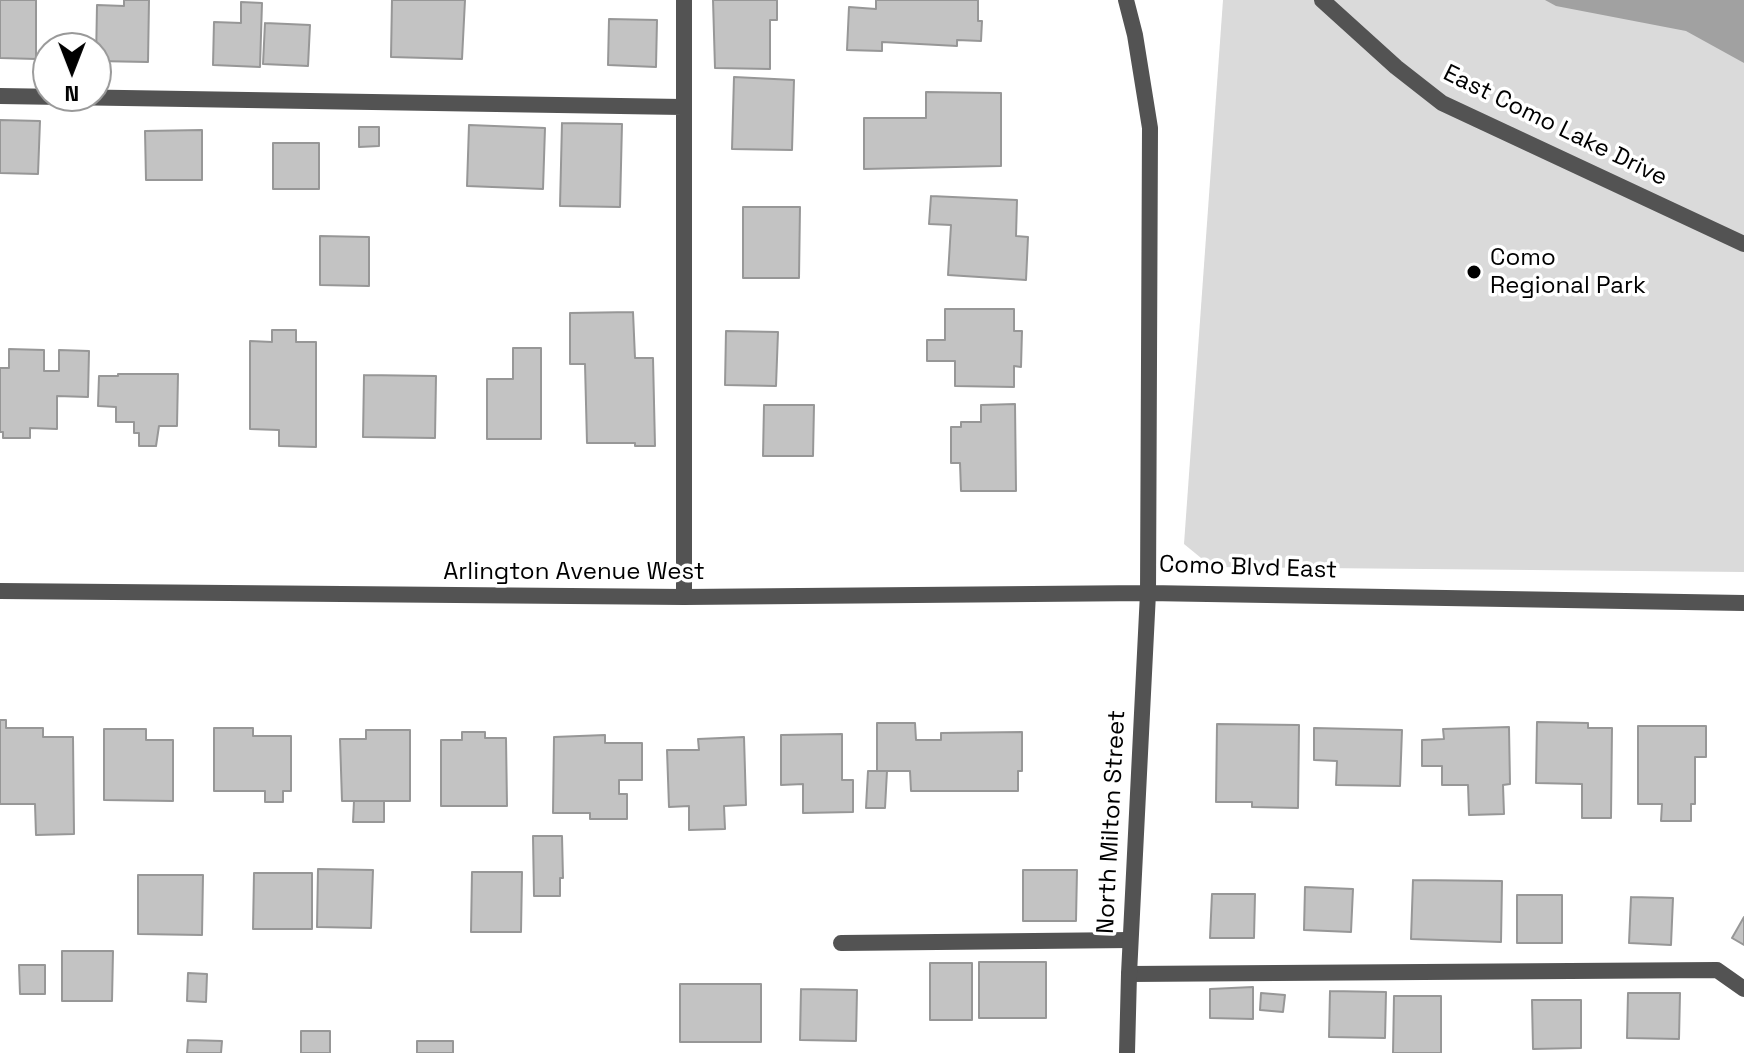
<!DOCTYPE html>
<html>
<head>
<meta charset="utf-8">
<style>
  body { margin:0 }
  #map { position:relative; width:1744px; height:1053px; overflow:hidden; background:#fff; font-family:"Space Grotesk",sans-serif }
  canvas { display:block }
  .north { position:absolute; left:32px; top:32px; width:80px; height:80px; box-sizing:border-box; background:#fff; border:2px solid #999; border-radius:50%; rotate:180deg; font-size:22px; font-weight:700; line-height:32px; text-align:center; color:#000 }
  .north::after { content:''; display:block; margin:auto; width:28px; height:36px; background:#000; clip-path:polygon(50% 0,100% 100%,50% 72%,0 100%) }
</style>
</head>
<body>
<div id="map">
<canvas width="1744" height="1053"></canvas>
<div class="north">N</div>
</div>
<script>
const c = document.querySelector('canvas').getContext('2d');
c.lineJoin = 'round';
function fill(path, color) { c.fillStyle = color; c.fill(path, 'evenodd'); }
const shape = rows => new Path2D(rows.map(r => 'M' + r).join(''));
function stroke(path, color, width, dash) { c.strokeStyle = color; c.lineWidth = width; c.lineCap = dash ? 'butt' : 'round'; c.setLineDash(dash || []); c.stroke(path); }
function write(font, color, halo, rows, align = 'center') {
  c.font = font + ' "Space Grotesk",sans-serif'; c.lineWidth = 7; c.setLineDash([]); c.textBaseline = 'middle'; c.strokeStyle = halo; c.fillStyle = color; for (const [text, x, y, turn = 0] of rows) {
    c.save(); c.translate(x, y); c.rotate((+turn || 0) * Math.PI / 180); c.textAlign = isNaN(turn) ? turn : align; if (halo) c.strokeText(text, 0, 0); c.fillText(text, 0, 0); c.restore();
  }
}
const green = shape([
  [1223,0,1744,0,1744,572,1212,567,1184,544]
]);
const water = shape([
  [1545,0,1744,0,1744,63,1686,31,1556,6]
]);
const building = shape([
  [0,0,36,0,36,59,0,58,0,0],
  [124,0,149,0,148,62,96,61,97,5,124,6,124,0],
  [392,0,465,0,462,59,391,57,392,0],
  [713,0,777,0,777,20,770,20,770,69,715,68,713,0],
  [876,0,978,0,978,21,982,21,981,41,957,40,957,46,882,42,882,51,847,50,849,7,876,9,876,0],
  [241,2,262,3,260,67,213,65,214,22,241,23,241,2],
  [609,19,657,20,656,67,608,65,609,19],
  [265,23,310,25,308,66,263,64,265,23],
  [734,77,794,80,792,150,732,149,734,77],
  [926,92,1001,93,1001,166,864,169,864,118,926,118,926,92],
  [0,120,40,121,38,174,0,173,0,120],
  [562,123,622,124,620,207,560,206,562,123],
  [469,125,545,128,543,189,467,186,469,125],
  [359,127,379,127,379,146,359,147,359,127],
  [202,130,202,180,146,180,145,131,202,130],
  [273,143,319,143,319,189,273,189,273,143],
  [931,196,1017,200,1016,236,1028,237,1026,280,948,275,951,225,929,224,931,196],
  [743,207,800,207,799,278,743,278,743,207],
  [320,236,369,237,369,286,320,285,320,236],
  [945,309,1014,309,1014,331,1022,331,1021,367,1014,366,1014,387,955,386,955,361,927,361,927,340,945,340,945,309],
  [633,312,635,358,653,358,655,446,635,446,635,443,587,443,585,364,570,364,570,313,633,312],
  [272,330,296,330,296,342,316,342,316,447,279,446,279,430,250,429,250,341,272,342,272,330],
  [726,331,778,332,776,386,725,385,726,331],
  [513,348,541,348,541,439,487,439,487,379,513,379,513,348],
  [9,349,44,350,44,371,59,371,59,350,89,351,88,397,57,396,57,429,30,428,30,438,3,438,3,432,0,432,0,368,9,368,9,349],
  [118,374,178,374,177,426,159,426,156,446,139,446,139,433,134,433,134,422,116,422,116,407,98,406,99,376,118,376,118,374],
  [364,375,436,376,435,438,363,437,364,375],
  [1015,404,1016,491,961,491,960,463,951,463,951,427,961,427,961,422,981,422,981,405,1015,404],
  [764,405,814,405,813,456,763,456,764,405],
  [0,720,6,720,6,728,43,728,43,737,73,737,74,834,36,835,35,804,0,804,0,720],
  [1537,722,1588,723,1588,728,1612,728,1611,818,1582,818,1582,784,1536,783,1537,722],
  [877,723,915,723,916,740,941,740,941,733,1022,732,1022,771,1018,771,1018,791,911,791,910,771,877,771,877,723],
  [1217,724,1299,725,1298,808,1252,807,1252,802,1216,802,1217,724],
  [1638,726,1706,726,1706,757,1695,757,1695,804,1691,804,1691,821,1661,821,1662,804,1638,804,1638,726],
  [1509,727,1510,784,1503,785,1504,814,1469,815,1468,785,1442,785,1442,766,1422,766,1422,740,1444,739,1443,729,1509,727],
  [214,728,253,728,253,736,291,736,291,791,283,791,283,802,265,802,265,791,214,791,214,728],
  [1314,728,1402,730,1400,786,1336,785,1337,761,1314,760,1314,728],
  [104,729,146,729,146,740,173,740,173,801,104,800,104,729],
  [366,730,410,730,410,801,342,801,340,739,366,739,366,730],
  [462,732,485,732,485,738,506,738,507,806,441,806,441,740,462,740,462,732],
  [842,734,842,780,853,780,853,812,803,813,803,784,781,785,781,735,842,734],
  [605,735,605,743,642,743,642,780,619,780,619,794,627,794,627,819,590,819,590,813,553,813,554,737,605,735],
  [744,737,746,805,724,806,725,829,689,830,689,806,669,807,667,750,699,750,698,739,744,737],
  [868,771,887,771,885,808,866,808,868,771],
  [354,801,384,801,384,822,353,822,354,801],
  [533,836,562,836,563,878,560,878,560,896,534,896,533,836],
  [318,869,373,870,371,928,317,927,318,869],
  [1023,870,1077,870,1076,921,1023,921,1023,870],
  [472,872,522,872,521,932,471,932,472,872],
  [254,873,312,873,312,929,253,929,254,873],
  [138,875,203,875,202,935,138,934,138,875],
  [1413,880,1502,881,1501,942,1411,939,1413,880],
  [1305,887,1353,889,1351,932,1304,930,1305,887],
  [1212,894,1255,894,1254,938,1210,938,1212,894],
  [1517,895,1562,895,1562,943,1517,943,1517,895],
  [1631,897,1673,898,1671,945,1629,943,1631,897],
  [1744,917,1744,945,1732,938,1744,917],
  [62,951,113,951,112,1001,62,1001,62,951],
  [979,962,1046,962,1046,1018,979,1018,979,962],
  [930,963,972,963,972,1020,930,1020,930,963],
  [19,965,45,965,45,994,20,994,19,965],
  [188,973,207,974,206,1002,187,1001,188,973],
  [680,984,761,984,761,1042,680,1042,680,984],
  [1253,987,1253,1019,1210,1018,1210,989,1253,987],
  [801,989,857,990,856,1041,800,1040,801,989],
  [1330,991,1386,992,1385,1038,1329,1037,1330,991],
  [1261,993,1285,995,1283,1012,1260,1010,1261,993],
  [1628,993,1680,993,1679,1039,1627,1038,1628,993],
  [1394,996,1441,996,1441,1053,1393,1053,1394,996],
  [1532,1000,1581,1000,1581,1048,1533,1049,1532,1000],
  [301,1031,330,1031,330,1053,301,1053,301,1031],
  [188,1040,222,1041,221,1053,187,1053,188,1040],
  [417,1041,453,1041,453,1053,417,1053,417,1041]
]);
const lane = shape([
  [0,96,682,107],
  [684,597,684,0],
  [841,943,1130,940],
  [1129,974,1717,970,1744,989]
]);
const street = shape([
  [1126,0,1135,35,1150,128,1148,593,1129,974,1127,1053],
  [1322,0,1396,67,1442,103,1744,244],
  [0,591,684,597,1148,593,1744,603]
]);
const markers = [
  [1474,272,8,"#000"]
];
const streetNames = [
  ["East Como Lake Drive",1555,126,26],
  ["Como Blvd East",1248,568,2],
  ["Arlington Avenue West",574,572],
  ["North Milton Street",1112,822,-87]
];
const poiNames = [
  ["Como",1490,258],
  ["Regional Park",1490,286]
];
fill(green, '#dadada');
fill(water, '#a1a1a1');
fill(building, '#c3c3c3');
stroke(building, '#979797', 2);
stroke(lane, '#535353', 16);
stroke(street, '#535353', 16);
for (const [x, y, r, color] of markers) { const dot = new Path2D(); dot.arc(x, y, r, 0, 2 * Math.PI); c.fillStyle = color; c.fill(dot); stroke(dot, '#fff', 3); }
write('24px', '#000', '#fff', streetNames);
write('24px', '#000', '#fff', poiNames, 'left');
</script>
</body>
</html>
